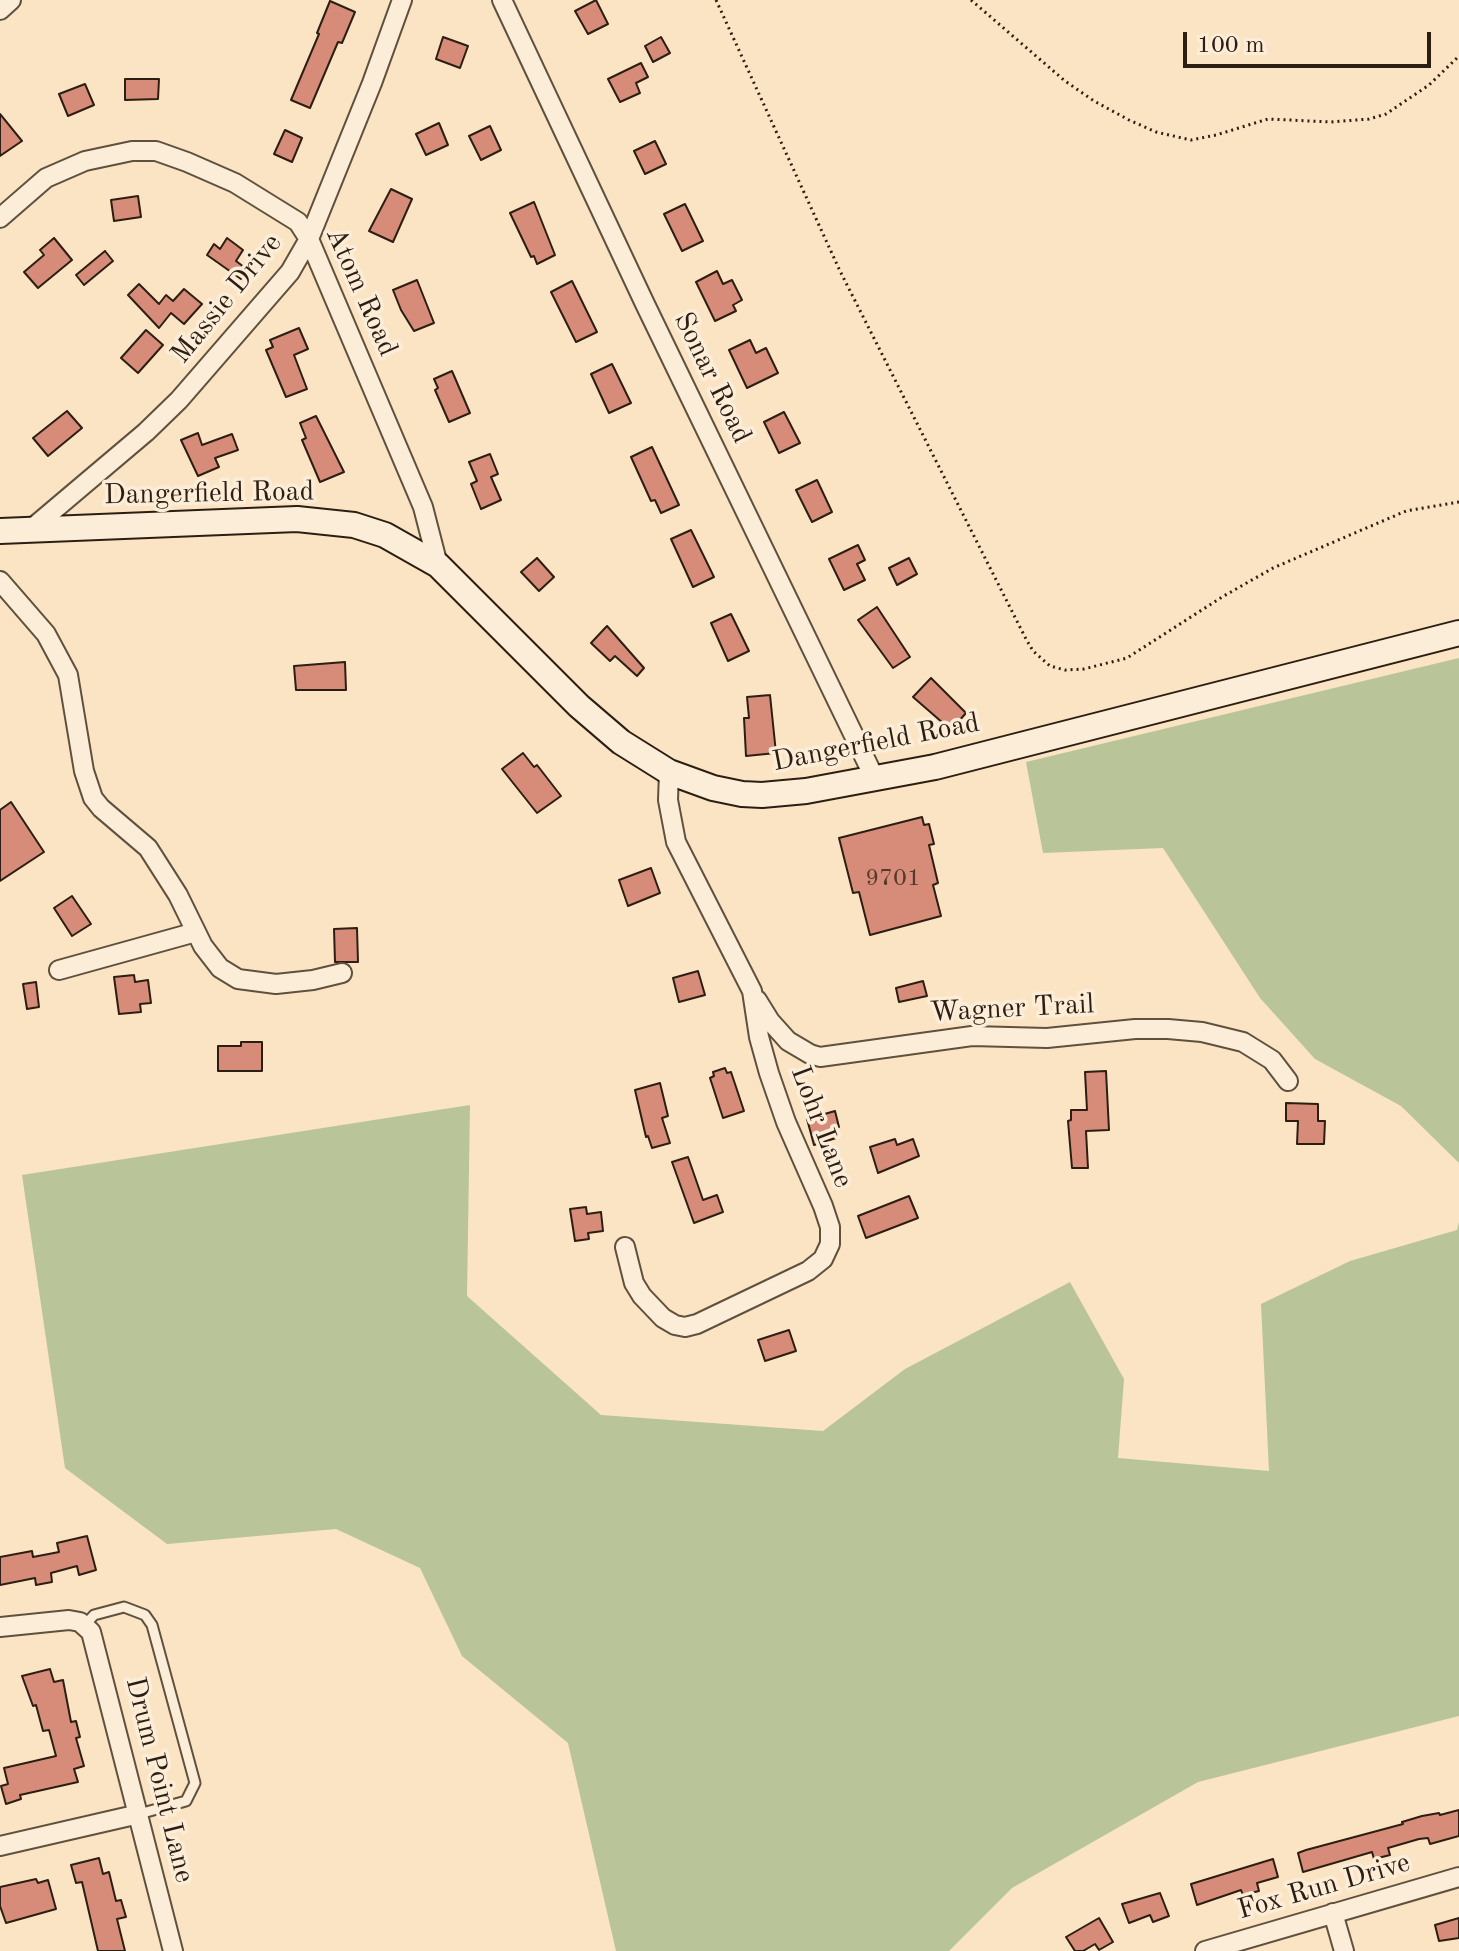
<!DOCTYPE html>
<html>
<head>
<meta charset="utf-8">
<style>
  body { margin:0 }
  #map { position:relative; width:1459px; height:1951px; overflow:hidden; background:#fae4c3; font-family:"Old Standard TT",serif }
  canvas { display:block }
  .scale { position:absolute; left:1183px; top:32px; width:248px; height:36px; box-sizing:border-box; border:4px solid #2c1e12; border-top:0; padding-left:10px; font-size:24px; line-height:28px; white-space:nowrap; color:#2c1e12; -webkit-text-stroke:6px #fcedd8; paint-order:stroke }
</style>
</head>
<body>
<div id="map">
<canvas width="1459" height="1951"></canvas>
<div class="scale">100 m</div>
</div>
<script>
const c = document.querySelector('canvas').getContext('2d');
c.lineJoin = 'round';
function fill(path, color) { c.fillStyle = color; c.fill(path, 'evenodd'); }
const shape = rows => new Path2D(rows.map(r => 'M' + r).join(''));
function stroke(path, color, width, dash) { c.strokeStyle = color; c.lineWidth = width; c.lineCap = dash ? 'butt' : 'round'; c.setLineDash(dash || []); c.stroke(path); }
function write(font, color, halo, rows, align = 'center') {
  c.font = font + ' "Old Standard TT",serif'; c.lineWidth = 7; c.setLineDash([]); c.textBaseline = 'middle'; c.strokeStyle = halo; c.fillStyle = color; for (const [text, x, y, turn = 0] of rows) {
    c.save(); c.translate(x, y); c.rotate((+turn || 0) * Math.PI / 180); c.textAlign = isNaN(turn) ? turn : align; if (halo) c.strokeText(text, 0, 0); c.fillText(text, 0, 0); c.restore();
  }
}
const green = shape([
  [1459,658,1459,1163,1401,1106,1315,1059,1260,998,1163,848,1043,853,1026,762],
  [470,1105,467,1296,601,1415,823,1431,905,1369,1070,1282,1124,1379,1118,1458,1269,1471,1261,1304,1350,1261,1457,1230,1459,1222,1459,1716,1198,1782,1012,1888,949,1951,616,1951,568,1743,462,1656,420,1568,336,1529,167,1544,65,1468,22,1175]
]);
const building = shape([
  [596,0,608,24,588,34,575,11,596,0],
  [330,1,355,12,342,43,338,42,310,108,291,100,319,34,317,33,330,1],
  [443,37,468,46,460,68,436,59,443,37],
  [661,37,670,53,653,62,645,46,661,37],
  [641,63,648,77,636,83,640,93,620,102,608,79,641,63],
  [125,79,159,79,158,99,125,100,125,79],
  [85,84,94,105,68,116,59,94,85,84],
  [0,114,22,141,0,156,0,114],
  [439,123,448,145,426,155,416,134,439,123],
  [490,126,501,150,481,160,469,136,490,126],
  [285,130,302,138,292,162,274,154,285,130],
  [655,141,666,164,645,174,634,151,655,141],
  [391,189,412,199,393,242,369,231,391,189],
  [138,196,141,217,114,221,111,200,138,196],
  [534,202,555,255,537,264,534,256,531,257,510,213,534,202],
  [685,204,703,241,682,251,664,214,685,204],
  [54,238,72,260,38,288,24,272,44,255,40,250,54,238],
  [227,238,243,250,236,261,248,270,241,279,207,255,214,244,220,249,227,238],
  [105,251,113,261,84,285,76,275,105,251],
  [717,271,723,284,732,280,742,300,733,305,736,311,715,321,696,282,717,271],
  [417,280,434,323,414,331,401,310,393,290,417,280],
  [572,281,597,332,576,342,551,292,572,281],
  [139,284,159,304,166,295,173,301,184,289,202,304,184,324,171,313,159,328,128,295,139,284],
  [299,328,308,349,294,355,307,389,286,397,266,350,273,347,270,340,299,328],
  [146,330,163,345,138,373,121,358,146,330],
  [750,340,756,353,766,348,778,373,747,388,729,350,750,340],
  [612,364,631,403,609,413,591,374,612,364],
  [452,371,470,413,449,422,435,390,438,388,434,379,452,371],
  [67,411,82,428,48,456,33,438,67,411],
  [784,412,800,443,779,453,764,422,784,412],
  [316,416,344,472,320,482,302,440,306,438,300,423,316,416],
  [198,433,202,445,232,434,238,450,215,458,219,467,198,476,181,440,198,433],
  [652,447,679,505,661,513,655,500,651,501,631,457,652,447],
  [490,454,498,474,491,477,501,500,481,509,471,484,477,481,469,462,490,454],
  [817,480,832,512,812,522,796,490,817,480],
  [691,530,714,577,693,587,671,539,691,530],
  [858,545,865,560,857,564,865,580,844,590,829,559,858,545],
  [537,558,554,577,539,591,521,572,537,558],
  [909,558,917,574,897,585,889,568,909,558],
  [877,607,910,657,893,668,858,620,877,607],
  [731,614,749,651,728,661,711,623,731,614],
  [607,626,644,668,637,676,615,656,610,661,591,643,607,626],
  [345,662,346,690,296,690,294,666,345,662],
  [931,678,966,713,951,730,913,697,931,678],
  [770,695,776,753,746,756,744,718,749,718,747,697,770,695],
  [523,753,534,767,537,765,561,796,537,813,502,769,523,753],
  [11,802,44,852,0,881,0,810,11,802],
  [922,817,924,825,929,824,934,844,929,845,938,883,933,885,941,916,870,935,859,892,853,893,839,838,922,817],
  [651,868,660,893,628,906,619,880,651,868],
  [72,896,91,924,72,936,54,908,72,896],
  [357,928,358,962,335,962,334,929,357,928],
  [698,971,705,995,679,1002,673,978,698,971],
  [134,975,135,982,148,980,151,1003,140,1004,141,1012,119,1014,114,977,134,975],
  [923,981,927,996,899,1002,896,988,923,981],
  [36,982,39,1007,27,1009,23,984,36,982],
  [241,1042,262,1042,262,1071,218,1071,218,1046,241,1046,241,1042],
  [725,1068,727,1073,731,1072,744,1111,723,1118,710,1078,714,1076,713,1072,725,1068],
  [1106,1071,1109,1130,1086,1131,1088,1168,1072,1168,1068,1121,1071,1120,1071,1110,1087,1110,1085,1072,1106,1071],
  [660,1083,668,1116,662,1118,670,1143,652,1148,648,1136,646,1137,635,1090,660,1083],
  [1286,1103,1318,1104,1318,1121,1325,1121,1324,1144,1297,1144,1298,1121,1286,1121,1286,1103],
  [835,1111,839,1127,833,1128,836,1138,814,1145,807,1119,835,1111],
  [895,1139,897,1145,913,1139,919,1156,878,1173,870,1147,895,1139],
  [688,1157,703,1200,717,1195,723,1212,694,1223,672,1162,688,1157],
  [909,1196,918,1218,866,1238,858,1216,909,1196],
  [586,1207,587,1214,601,1212,603,1231,588,1233,589,1239,575,1241,570,1209,586,1207],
  [789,1330,796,1351,765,1361,758,1340,789,1330],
  [87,1536,96,1570,79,1575,77,1566,51,1573,52,1582,36,1585,35,1578,0,1585,0,1557,32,1551,33,1557,59,1552,57,1543,87,1536],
  [50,1669,54,1682,63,1680,71,1722,76,1721,80,1737,76,1738,84,1766,74,1769,78,1782,20,1795,21,1799,6,1804,1,1786,8,1784,4,1768,56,1756,49,1730,43,1731,36,1705,33,1706,22,1676,50,1669],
  [1459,1810,1459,1836,1430,1844,1428,1838,1419,1839,1388,1848,1390,1855,1374,1859,1372,1852,1303,1872,1298,1853,1306,1850,1403,1824,1402,1822,1422,1816,1439,1813,1440,1815,1459,1810],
  [99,1858,103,1874,109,1872,116,1901,121,1900,126,1917,117,1919,125,1951,98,1951,82,1882,76,1883,71,1865,99,1858],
  [1273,1859,1278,1877,1257,1883,1259,1891,1243,1895,1241,1890,1197,1905,1191,1884,1273,1859],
  [36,1879,38,1883,48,1880,56,1909,6,1923,0,1906,0,1887,36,1879],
  [1160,1893,1169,1916,1153,1922,1150,1915,1129,1923,1122,1904,1160,1893],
  [1099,1918,1113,1942,1099,1950,1095,1944,1083,1951,1075,1951,1066,1937,1099,1918],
  [1459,1918,1459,1938,1439,1941,1435,1925,1459,1918]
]);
const path = shape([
  [716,0,840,271,1026,639,1033,651,1050,666,1065,670,1084,669,1127,658,1222,597,1273,568,1406,511,1459,502],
  [971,0,1065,81,1094,101,1129,120,1156,132,1191,140,1216,135,1268,119,1331,122,1369,119,1386,114,1429,85,1459,56]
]);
const lane = shape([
  [85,1625,94,1615,124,1607,145,1615,152,1625,195,1783,186,1801,139,1814]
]);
const street = shape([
  [502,0,645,304,875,779],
  [0,10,11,0],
  [0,218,46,178,85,161,132,151,156,151,187,162,235,183,298,222,309,239,423,507,438,565],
  [30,530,146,432,179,400,290,272,309,239,372,83,402,0],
  [0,581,46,634,68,675,84,771,93,798,101,808,148,848,178,895,203,946,220,968,238,979,276,984,313,980,342,973],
  [59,970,196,932],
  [757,1000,770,1021,788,1041,810,1054,820,1057,972,1036,1047,1038,1135,1029,1168,1029,1202,1032,1243,1042,1272,1060,1288,1081],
  [625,1247,634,1283,642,1296,663,1318,675,1325,685,1327,697,1324,808,1271,823,1259,830,1244,830,1227,823,1206,786,1122,769,1073,759,1037,752,991,676,842,668,800,669,772],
  [0,1627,69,1620,80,1622,91,1632,173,1951],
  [0,1846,139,1814],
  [1333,1913,1344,1951],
  [1205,1951,1459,1877]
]);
const secondary = shape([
  [0,531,297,519,354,525,385,535,438,565,579,706,621,742,669,772,713,788,742,794,762,795,806,791,935,767,1459,633]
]);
const numberNames = [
  ["9701",893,879]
];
const streetNames = [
  ["Atom Road",361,292,66],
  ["Massie Drive",227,299,-51],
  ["Sonar Road",712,378,64],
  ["Dangerfield Road",209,494,-1],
  ["Dangerfield Road",876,743,-11],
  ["Wagner Trail",1012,1009,-3],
  ["Lohr Lane",821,1127,69],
  ["Drum Point Lane",159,1780,76],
  ["Fox Run Drive",1324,1887,-16]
];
fill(green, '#b9c598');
fill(building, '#d68c79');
stroke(building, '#2c1e12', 2);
stroke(lane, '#60503e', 13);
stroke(street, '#60503e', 22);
stroke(secondary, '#2c1e12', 28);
stroke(path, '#2c1e12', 3, [2, 4]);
stroke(lane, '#fcedd8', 9);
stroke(street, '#fcedd8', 18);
stroke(secondary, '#fcedd8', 24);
write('24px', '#563a2c', null, numberNames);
write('28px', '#2c1e12', '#fcedd8', streetNames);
</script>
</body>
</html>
